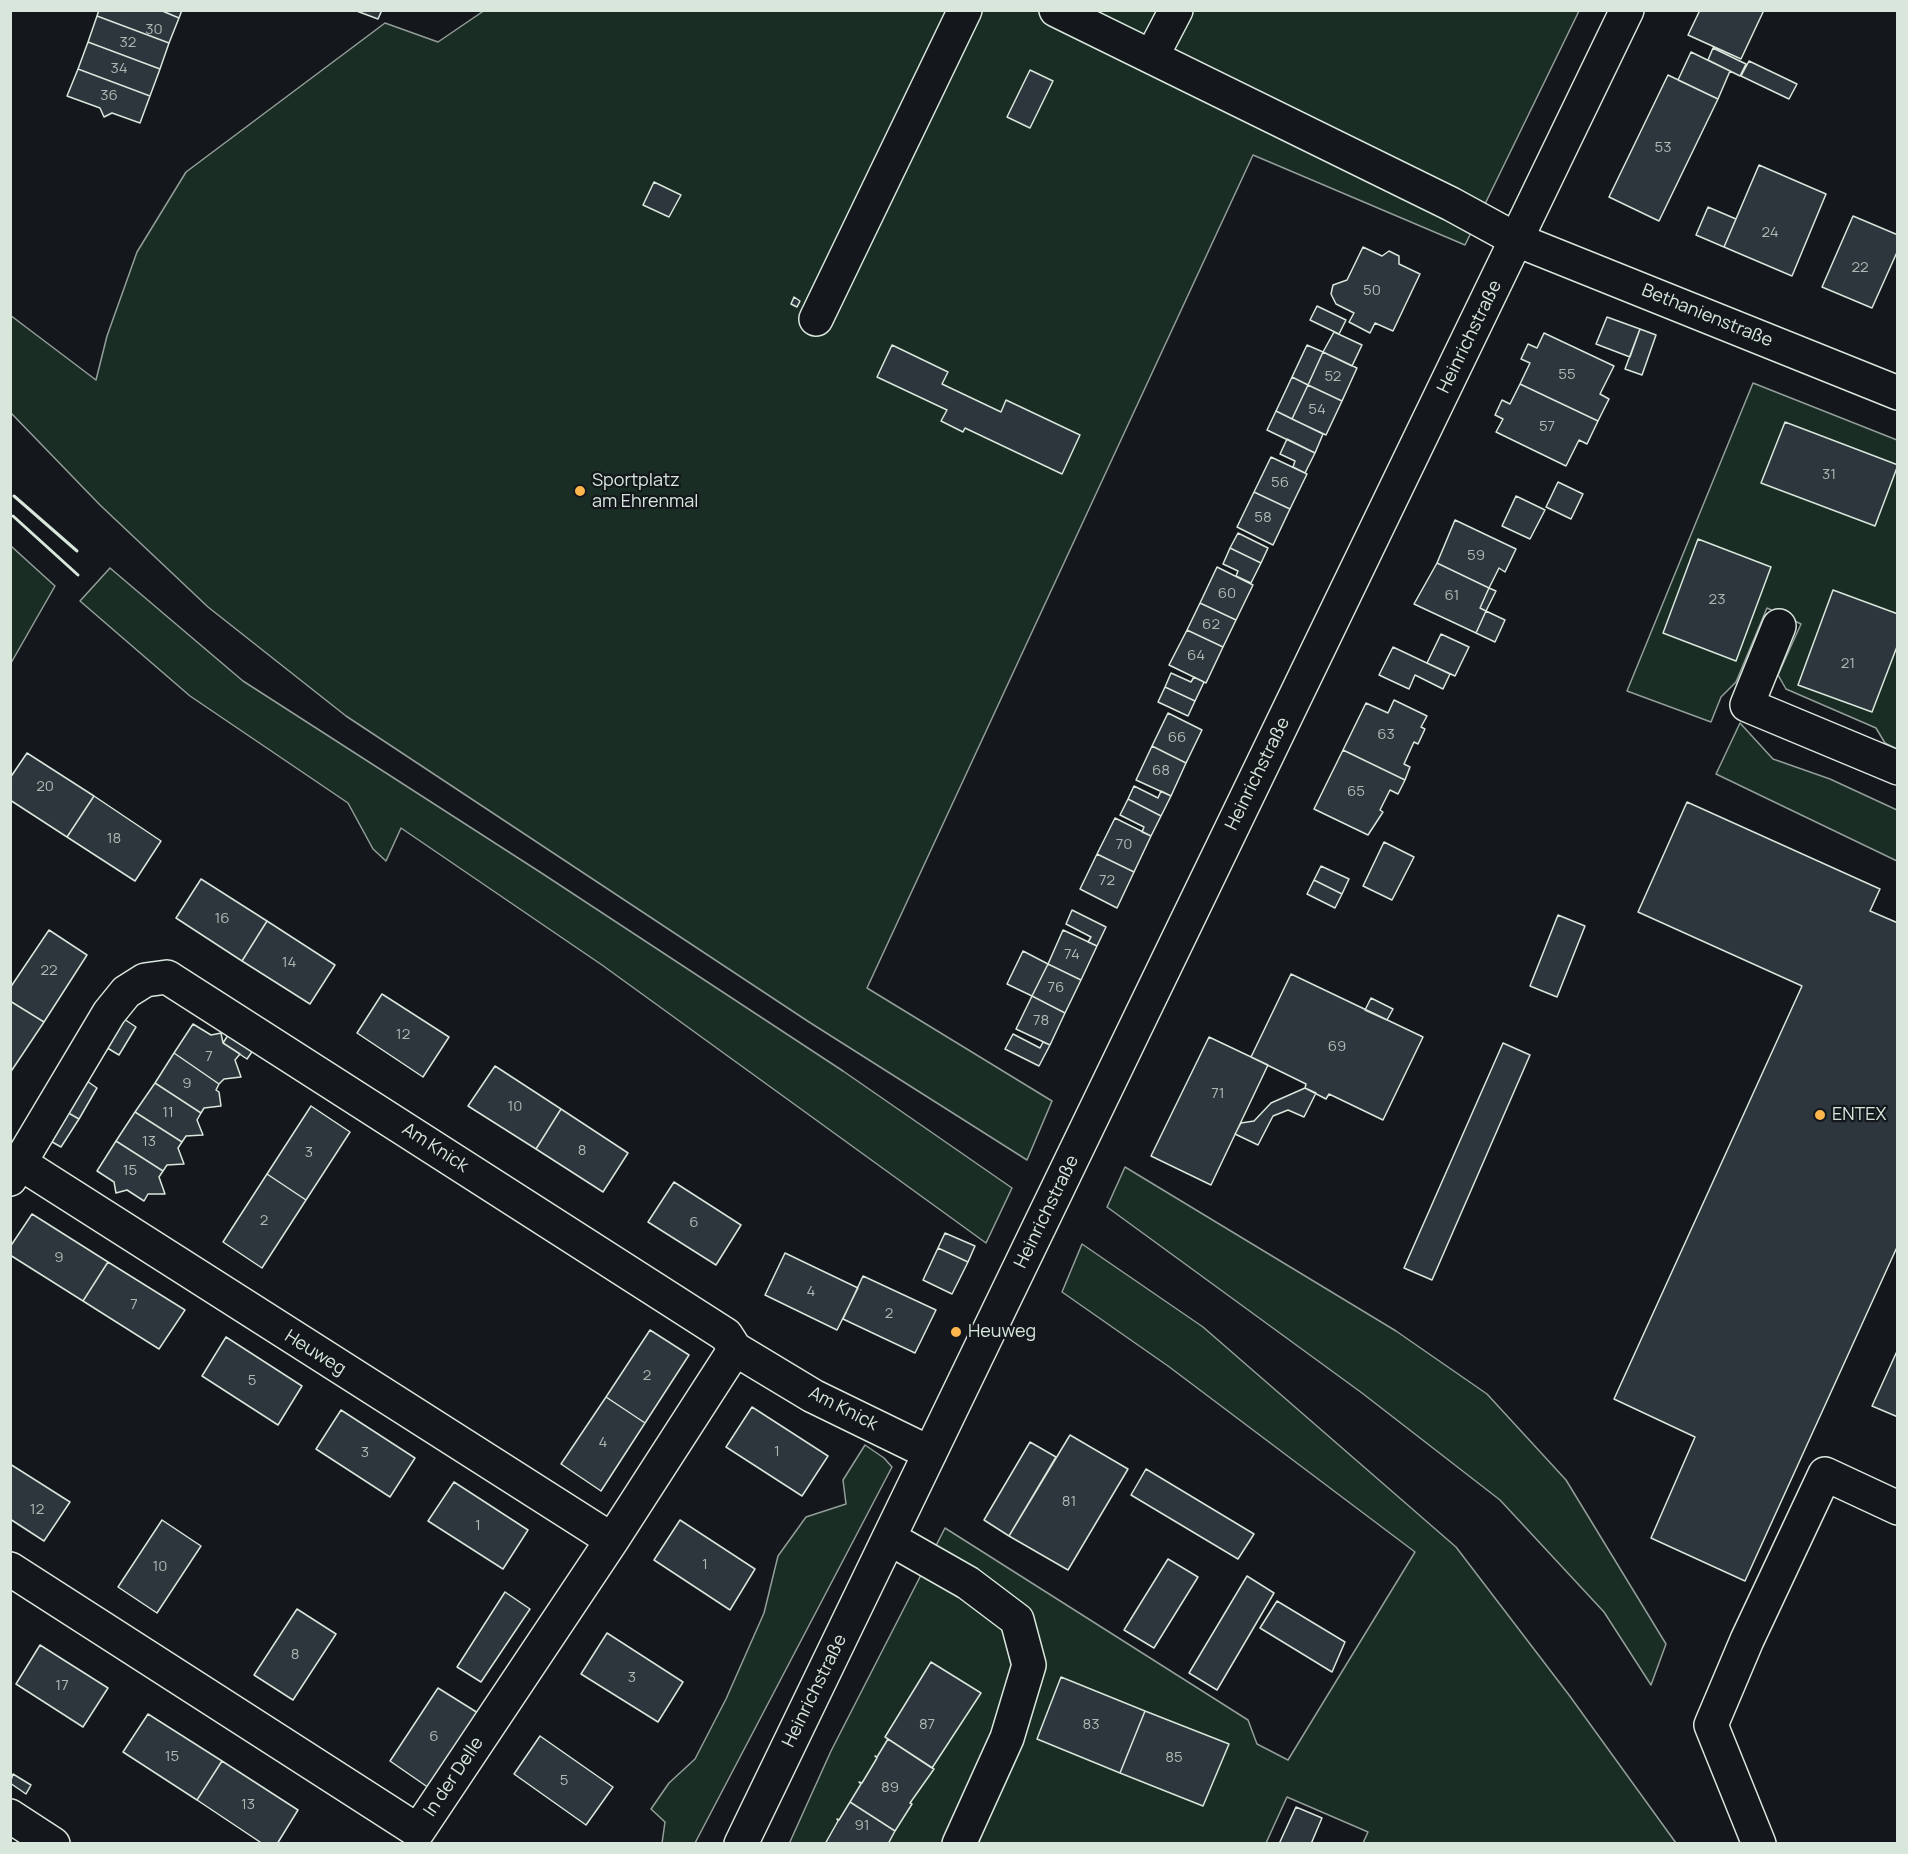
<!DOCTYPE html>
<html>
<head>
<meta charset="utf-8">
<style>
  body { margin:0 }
  #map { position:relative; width:1908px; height:1854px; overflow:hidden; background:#14181c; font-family:Manrope,sans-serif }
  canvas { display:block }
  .frame { position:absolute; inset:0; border:12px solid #d8e6dc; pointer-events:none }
</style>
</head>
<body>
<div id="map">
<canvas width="1908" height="1854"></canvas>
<div class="frame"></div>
</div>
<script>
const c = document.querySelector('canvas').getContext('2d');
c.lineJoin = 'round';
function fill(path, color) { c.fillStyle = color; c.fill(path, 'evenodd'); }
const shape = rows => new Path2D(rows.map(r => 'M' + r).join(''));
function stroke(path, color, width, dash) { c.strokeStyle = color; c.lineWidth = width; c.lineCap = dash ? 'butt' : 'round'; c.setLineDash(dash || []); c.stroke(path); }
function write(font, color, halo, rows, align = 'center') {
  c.font = font + ' Manrope,sans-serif'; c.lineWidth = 4.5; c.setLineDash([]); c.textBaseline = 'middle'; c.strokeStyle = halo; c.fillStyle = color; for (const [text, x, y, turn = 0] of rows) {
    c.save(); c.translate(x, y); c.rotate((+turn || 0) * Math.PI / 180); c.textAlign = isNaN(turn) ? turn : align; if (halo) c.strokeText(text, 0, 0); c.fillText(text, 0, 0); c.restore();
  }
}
const green = shape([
  [485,10,1579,11,1465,245,1253,155,867,988,1052,1101,1027,1160,809,1022,346,716,208,607,100,505,11,413,10,315,96,380,107,336,137,252,186,172,385,23,438,42,485,10],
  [1753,383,1897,440,1897,749,1885,743,1876,728,1786,689,1778,675,1801,624,1767,608,1736,682,1721,697,1711,722,1627,691,1753,383],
  [11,546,55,586,11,663,11,546],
  [110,568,243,681,543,874,843,1071,1012,1188,986,1243,602,965,401,828,386,861,373,849,348,803,190,696,80,601,110,568],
  [1740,723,1773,759,1830,779,1897,810,1897,861,1716,774,1740,723],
  [1125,1167,1396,1331,1487,1394,1566,1480,1666,1644,1651,1685,1604,1612,1500,1500,1362,1393,1107,1207,1125,1167],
  [1082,1244,1203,1327,1456,1547,1569,1695,1676,1843,1363,1843,1368,1832,1287,1797,1266,1843,789,1844,831,1751,945,1528,1248,1720,1257,1744,1288,1760,1415,1552,1168,1366,1062,1292,1082,1244],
  [865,1445,884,1458,892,1467,695,1843,662,1843,665,1822,651,1809,669,1783,695,1759,726,1699,764,1613,778,1556,806,1517,846,1504,843,1480,865,1445]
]);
const building = shape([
  [99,10,160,10,179,18,169,43,97,16,99,10],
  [160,10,182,10,179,18,160,10],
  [354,10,382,10,378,19,354,10],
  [1700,10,1764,10,1741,59,1688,35,1700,10],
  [97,16,169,43,160,69,88,42,97,16],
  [88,42,160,69,150,96,78,69,88,42],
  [1713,48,1746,64,1740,76,1708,60,1713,48],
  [1691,52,1730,71,1718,99,1678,80,1691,52],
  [1749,61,1797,84,1789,99,1741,76,1749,61],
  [78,69,150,96,140,123,112,113,104,117,100,108,67,96,78,69],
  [1030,70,1053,81,1030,128,1007,117,1030,70],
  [1668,75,1718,99,1659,221,1609,197,1668,75],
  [1759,165,1826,194,1792,276,1724,247,1759,165],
  [654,182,681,195,669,217,643,205,654,182],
  [1708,207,1736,219,1724,247,1696,235,1708,207],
  [1853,216,1898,235,1898,250,1872,308,1822,287,1853,216],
  [1363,247,1382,256,1389,251,1399,256,1399,264,1420,274,1393,331,1375,323,1370,333,1349,322,1354,313,1336,304,1331,294,1333,285,1347,280,1363,247],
  [794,297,800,301,797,307,791,304,794,297],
  [1317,306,1346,320,1339,334,1310,320,1317,306],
  [1607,317,1640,329,1630,357,1596,344,1607,317],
  [1640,329,1656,335,1642,375,1625,369,1640,329],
  [1334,332,1362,345,1352,366,1323,352,1334,332],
  [1544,333,1614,366,1600,394,1609,399,1598,421,1520,384,1530,363,1521,359,1528,344,1537,348,1544,333],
  [892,345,948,372,942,384,1001,412,1006,400,1080,435,1062,474,965,428,963,432,941,421,947,410,877,377,892,345],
  [1307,345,1323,352,1308,385,1292,377,1307,345],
  [1323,352,1357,368,1342,401,1308,385,1323,352],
  [1292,377,1308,385,1292,419,1276,411,1292,377],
  [1520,384,1598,421,1587,444,1579,440,1566,466,1496,432,1503,419,1495,415,1502,400,1510,404,1520,384],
  [1308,385,1342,401,1326,435,1292,419,1308,385],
  [1276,411,1323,434,1315,453,1267,430,1276,411],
  [1785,422,1898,465,1875,526,1761,483,1785,422],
  [1287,439,1315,453,1305,473,1293,467,1295,461,1280,454,1287,439],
  [1271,457,1307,474,1290,509,1254,492,1271,457],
  [1558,482,1583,494,1571,519,1546,507,1558,482],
  [1254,492,1290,509,1273,545,1237,527,1254,492],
  [1516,496,1545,510,1530,539,1502,526,1516,496],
  [1455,520,1516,549,1505,572,1499,568,1489,588,1437,563,1455,520],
  [1238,533,1268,548,1261,563,1230,548,1238,533],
  [1698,539,1771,567,1736,661,1663,633,1698,539],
  [1230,548,1261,563,1251,583,1236,576,1238,571,1223,564,1230,548],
  [1437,563,1489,588,1480,608,1486,611,1476,633,1414,604,1437,563],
  [1217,567,1253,585,1236,620,1200,603,1217,567],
  [1489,588,1496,591,1486,611,1480,608,1489,588],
  [1833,590,1898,614,1898,644,1872,712,1798,685,1833,590],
  [1200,603,1236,620,1223,647,1187,630,1200,603],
  [1486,611,1505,620,1495,642,1476,633,1486,611],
  [1187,630,1223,647,1206,683,1169,665,1187,630],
  [1441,634,1469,647,1455,676,1427,663,1441,634],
  [1393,647,1450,674,1443,689,1415,675,1409,689,1379,675,1393,647],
  [1171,673,1191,682,1194,677,1204,682,1195,701,1165,687,1171,673],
  [1165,687,1195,701,1188,716,1158,702,1165,687],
  [1394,700,1427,716,1421,727,1425,729,1418,744,1414,742,1404,764,1410,767,1405,780,1343,750,1366,703,1388,713,1394,700],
  [1168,713,1202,730,1186,763,1152,746,1168,713],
  [1152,746,1186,763,1171,796,1136,780,1152,746],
  [1343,750,1405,780,1398,794,1390,790,1380,810,1383,812,1368,835,1314,809,1343,750],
  [27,753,94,796,67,837,10,800,10,778,27,753],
  [1134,786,1158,798,1161,791,1171,796,1161,816,1128,799,1134,786],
  [94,796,161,841,135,881,67,837,94,796],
  [1128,799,1161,816,1151,836,1142,832,1144,827,1120,815,1128,799],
  [1687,802,1880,889,1870,911,1898,923,1898,1245,1745,1581,1651,1538,1695,1437,1614,1399,1802,986,1638,912,1687,802],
  [1115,818,1151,836,1134,872,1097,854,1115,818],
  [1384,842,1414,857,1392,900,1363,886,1384,842],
  [1097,854,1134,872,1117,908,1080,889,1097,854],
  [1321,866,1349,879,1342,894,1314,880,1321,866],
  [201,879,267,921,242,961,176,918,201,879],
  [1314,880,1342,894,1335,908,1307,894,1314,880],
  [1072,910,1106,927,1097,946,1088,942,1091,937,1066,924,1072,910],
  [1558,915,1585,926,1557,997,1530,986,1558,915],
  [267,921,335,965,310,1004,242,961,267,921],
  [49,930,87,955,44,1022,10,1001,10,988,49,930],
  [1063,930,1097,946,1081,980,1048,964,1063,930],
  [1023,951,1048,964,1032,996,1007,984,1023,951],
  [1048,964,1081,980,1065,1013,1032,996,1048,964],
  [1291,974,1423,1037,1383,1120,1329,1094,1326,1099,1305,1088,1306,1084,1251,1057,1291,974],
  [382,994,449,1037,423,1077,357,1033,382,994],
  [1032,996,1065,1013,1050,1045,1016,1029,1032,996],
  [1371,998,1393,1009,1387,1020,1365,1010,1371,998],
  [10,1001,44,1022,10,1073,10,1001],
  [121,1017,136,1027,119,1055,104,1046,121,1017],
  [193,1024,211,1035,221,1033,223,1043,240,1054,235,1060,241,1077,224,1079,219,1084,174,1053,193,1024],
  [232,1029,256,1046,247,1059,223,1043,232,1029],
  [1013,1034,1040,1048,1043,1042,1050,1045,1039,1066,1005,1049,1013,1034],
  [1209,1037,1268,1065,1211,1185,1151,1156,1209,1037],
  [1503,1043,1530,1055,1432,1280,1404,1268,1503,1043],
  [174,1053,219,1084,216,1090,219,1092,221,1106,204,1108,201,1113,155,1083,174,1053],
  [495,1066,561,1109,536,1149,468,1106,495,1066],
  [84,1079,97,1088,79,1119,65,1111,84,1079],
  [155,1083,201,1113,197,1120,203,1135,186,1136,182,1142,135,1112,155,1083],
  [1305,1088,1316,1093,1304,1117,1288,1110,1273,1116,1258,1145,1235,1134,1241,1123,1254,1121,1271,1103,1305,1088],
  [311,1106,350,1132,306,1200,267,1174,311,1106],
  [561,1109,628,1153,603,1192,536,1149,561,1109],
  [65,1111,79,1119,61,1147,47,1139,65,1111],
  [135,1112,182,1142,178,1148,184,1164,167,1165,163,1171,116,1141,135,1112],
  [116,1141,163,1171,159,1177,165,1194,148,1194,144,1201,127,1190,116,1193,114,1182,97,1171,116,1141],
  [267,1174,306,1200,262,1268,223,1242,267,1174],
  [674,1182,741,1225,716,1265,648,1222,674,1182],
  [32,1214,108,1262,83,1301,10,1255,10,1247,32,1214],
  [945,1233,975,1246,968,1262,938,1248,945,1233],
  [938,1248,968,1262,952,1294,923,1280,938,1248],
  [785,1253,858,1288,837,1330,765,1295,785,1253],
  [108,1262,185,1310,159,1349,83,1301,108,1262],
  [863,1276,936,1310,915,1353,843,1319,863,1276],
  [650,1330,689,1355,645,1423,606,1397,650,1330],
  [226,1337,302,1386,278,1425,202,1376,226,1337],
  [1898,1349,1898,1417,1872,1406,1898,1349],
  [606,1397,645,1423,601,1491,561,1464,606,1397],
  [752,1407,828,1456,802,1496,726,1447,752,1407],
  [341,1410,415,1458,390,1497,316,1449,341,1410],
  [1070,1435,1128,1469,1068,1570,1009,1536,1070,1435],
  [1030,1442,1056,1457,1009,1536,984,1520,1030,1442],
  [10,1464,70,1502,44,1541,10,1519,10,1464],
  [1146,1469,1254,1534,1238,1559,1131,1495,1146,1469],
  [454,1482,528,1530,503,1569,428,1521,454,1482],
  [162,1520,201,1546,157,1613,118,1587,162,1520],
  [680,1520,755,1569,730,1610,654,1560,680,1520],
  [1168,1559,1198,1577,1154,1648,1124,1630,1168,1559],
  [1247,1576,1274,1593,1217,1690,1189,1673,1247,1576],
  [505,1592,530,1609,481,1682,457,1667,505,1592],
  [1277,1601,1345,1642,1332,1672,1260,1628,1277,1601],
  [297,1609,336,1634,293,1700,254,1675,297,1609],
  [607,1633,683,1682,658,1722,581,1674,607,1633],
  [40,1645,108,1688,83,1727,16,1684,40,1645],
  [931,1662,981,1693,932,1768,885,1737,931,1662],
  [1061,1677,1145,1711,1120,1773,1037,1739,1061,1677],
  [438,1688,478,1713,429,1788,390,1761,438,1688],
  [1145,1711,1229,1744,1203,1806,1120,1773,1145,1711],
  [148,1714,222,1761,197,1800,123,1752,148,1714],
  [540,1736,613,1787,586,1825,514,1774,540,1736],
  [888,1739,934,1769,910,1803,912,1804,895,1831,850,1802,861,1784,859,1782,862,1783,877,1758,875,1756,877,1757,888,1739],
  [222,1761,298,1810,277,1844,263,1844,197,1800,222,1761],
  [13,1774,31,1785,26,1794,10,1783,13,1774],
  [850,1802,895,1831,888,1844,825,1844,838,1821,837,1819,839,1820,850,1802],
  [1296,1807,1322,1818,1311,1844,1279,1844,1296,1807]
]);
const minor = shape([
  [1056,10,1451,204,1517,240,1898,393],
  [1152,56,1176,10],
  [816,319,965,10],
  [1779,626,1747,705,1898,768],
  [20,1163,612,1540],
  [10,1179,109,1013,126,992,145,980,167,977,726,1335,735,1349,813,1396,930,1453],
  [889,1538,968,1583,1017,1620,1029,1665,1007,1738,959,1844],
  [10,1569,418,1831,612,1540,735,1349],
  [10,1816,53,1844],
  [741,1844,1627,10],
  [1759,1844,1711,1725,1747,1640,1825,1474,1898,1508]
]);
const fence = shape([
  [14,496,77,551],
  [13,516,78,575]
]);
const wall = shape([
  [14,496,77,551],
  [13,516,78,575]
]);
const markers = [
  [580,491,6,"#ffb74d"],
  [1820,1115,6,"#ffb74d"],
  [956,1332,6,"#ffb74d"]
];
const numberNames = [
  ["30",154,30],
  ["32",128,43],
  ["34",119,69],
  ["36",109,96],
  ["53",1663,148],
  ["24",1770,233],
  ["22",1860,268],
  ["50",1372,291],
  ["55",1567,375],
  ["52",1333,377],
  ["54",1317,410],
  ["57",1547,427],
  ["31",1829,475],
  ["56",1280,483],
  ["58",1263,518],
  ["59",1476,556],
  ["60",1227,594],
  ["61",1452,596],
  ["23",1717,600],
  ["62",1211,625],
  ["64",1196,656],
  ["21",1848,664],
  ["63",1386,735],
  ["66",1177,738],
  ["68",1161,771],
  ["20",45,787],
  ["65",1356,792],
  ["18",114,839],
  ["70",1124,845],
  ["72",1107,881],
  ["16",222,919],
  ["74",1072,955],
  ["14",289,963],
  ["22",49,971],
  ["76",1056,988],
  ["78",1041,1021],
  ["12",403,1035],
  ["69",1337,1047],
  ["7",209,1057],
  ["9",187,1084],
  ["71",1218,1094],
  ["10",515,1107],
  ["11",168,1113],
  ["13",149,1142],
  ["8",582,1151],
  ["3",309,1153],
  ["15",130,1171],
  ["2",264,1221],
  ["6",694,1223],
  ["9",59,1258],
  ["4",811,1292],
  ["7",134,1305],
  ["2",889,1314],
  ["2",647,1376],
  ["5",252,1381],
  ["4",603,1443],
  ["1",777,1452],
  ["3",365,1453],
  ["81",1069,1502],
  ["12",37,1510],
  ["1",478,1526],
  ["1",705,1565],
  ["10",160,1567],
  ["8",295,1655],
  ["3",632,1678],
  ["17",62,1686],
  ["87",927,1725],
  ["83",1091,1725],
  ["6",434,1737],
  ["15",172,1757],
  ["85",1174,1758],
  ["5",564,1781],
  ["89",890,1788],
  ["13",248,1805],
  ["91",862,1826]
];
const streetNames = [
  ["Bethanienstraße",1707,316,22],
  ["Heinrichstraße",1470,337,-64],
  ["Heinrichstraße",1258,774,-64],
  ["Am Knick",435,1148,33],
  ["Heinrichstraße",1047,1212,-64],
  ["Heuweg",315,1353,32],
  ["Am Knick",843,1409,27],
  ["Heinrichstraße",815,1691,-64],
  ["In der Delle",454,1777,-56]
];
const poiNames = [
  ["Sportplatz",592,481],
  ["am Ehrenmal",592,502],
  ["ENTEX",1832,1115],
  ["Heuweg",968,1332]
];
fill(green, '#1a2d24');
stroke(green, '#939e99', 1.5);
fill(building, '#2c363c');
stroke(building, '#d8e6dc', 1.5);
stroke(minor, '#d8e6dc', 36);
stroke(minor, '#14181c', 33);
stroke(fence, '#d8e6dc', 1.5, [8, 3]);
stroke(wall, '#d8e6dc', 3);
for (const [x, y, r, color] of markers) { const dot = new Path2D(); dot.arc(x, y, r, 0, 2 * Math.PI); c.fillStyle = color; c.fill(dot); stroke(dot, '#14181c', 2); }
write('15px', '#adbab4', null, numberNames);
write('18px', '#d8e6dc', '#14181c', streetNames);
write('18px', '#d8e6dc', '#14181c', poiNames, 'left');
</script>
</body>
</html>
